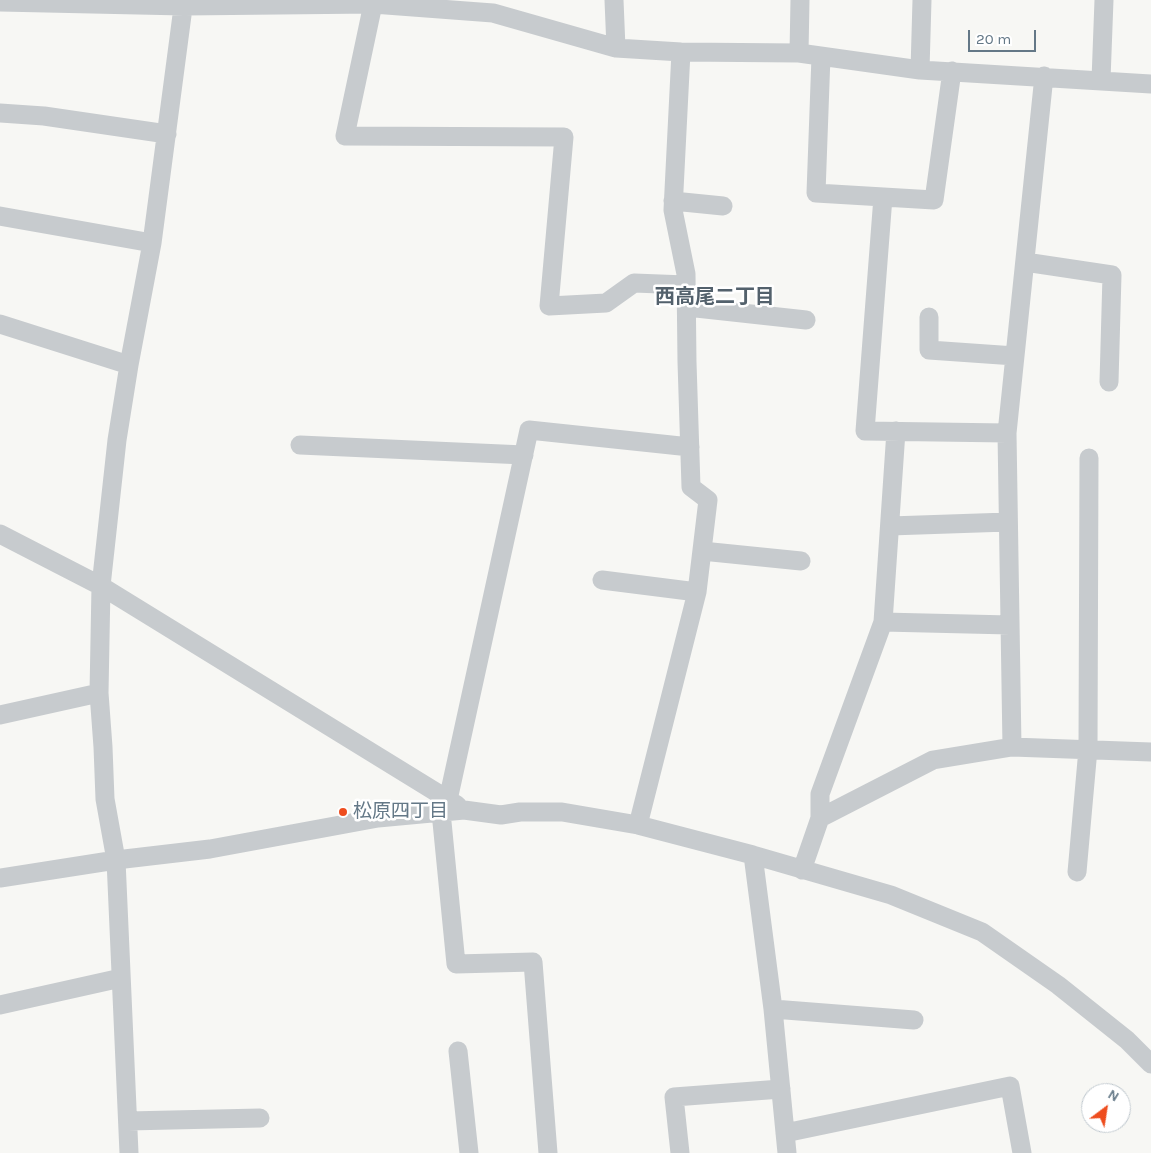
<!DOCTYPE html>
<html>
<head>
<meta charset="utf-8">
<style>
  body { margin:0 }
  #map { position:relative; width:1151px; height:1153px; overflow:hidden; background:#f7f7f4; font-family:Karla,sans-serif }
  canvas { display:block }
  .north { position:absolute; left:1081px; top:1083px; width:50px; height:50px; box-sizing:border-box; background:#fff; border:1px solid #c1c9cf; border-radius:50%; rotate:31deg; font-size:14px; font-weight:700; line-height:20px; text-align:center; color:#647887 }
  .north::after { content:''; display:block; margin:auto; width:18px; height:22px; background:#ee4d1e; clip-path:polygon(50% 0,100% 100%,50% 72%,0 100%) }
  .scale { position:absolute; left:968px; top:30px; width:68px; height:22px; box-sizing:border-box; border:2px solid #647887; border-top:0; padding-left:6px; font-size:15px; line-height:18px; white-space:nowrap; color:#647887; -webkit-text-stroke:4px #fff; paint-order:stroke }
</style>
</head>
<body>
<div id="map">
<canvas width="1151" height="1153"></canvas>
<div class="north">N</div>
<div class="scale">20 m</div>
</div>
<script>
const c = document.querySelector('canvas').getContext('2d');
c.lineJoin = 'round';
const shape = rows => new Path2D(rows.map(r => 'M' + r).join(''));
function stroke(path, color, width, dash) { c.strokeStyle = color; c.lineWidth = width; c.lineCap = dash ? 'butt' : 'round'; c.setLineDash(dash || []); c.stroke(path); }
function write(font, color, halo, rows, align = 'center') {
  c.font = font + ' Karla,"Noto Sans JP",sans-serif'; c.lineWidth = 5; c.setLineDash([]); c.textBaseline = 'middle'; c.strokeStyle = halo; c.fillStyle = color; for (const [text, x, y, turn = 0] of rows) {
    c.save(); c.translate(x, y); c.rotate((+turn || 0) * Math.PI / 180); c.textAlign = isNaN(turn) ? turn : align; if (halo) c.strokeText(text, 0, 0); c.fillText(text, 0, 0); c.restore();
  }
}
const minor = shape([
  [614,0,616,48],
  [0,2,184,6,373,4,493,13,616,48,681,52,799,53,920,70,1151,84],
  [373,4,345,136,564,137,549,306,606,303,634,283,686,285],
  [799,53,800,0],
  [821,56,816,193,934,200,952,71],
  [920,70,922,0],
  [1101,80,1104,0],
  [0,113,44,116,167,134],
  [883,197,865,431,1007,433],
  [673,201,723,206],
  [0,216,152,243],
  [1025,262,1112,275,1109,382],
  [687,307,806,320],
  [929,317,929,350,1015,356],
  [0,324,129,365],
  [300,445,524,455],
  [890,526,1008,522],
  [0,534,101,586,457,805],
  [702,551,801,561],
  [602,580,697,592],
  [883,622,1010,625],
  [0,715,99,693],
  [1012,747,1007,433,1044,76],
  [448,800,529,430,690,447],
  [441,812,456,964,533,962,548,1153],
  [820,818,820,794,883,622,896,431],
  [638,825,697,592,708,500,691,487,687,362,686,274,673,210,681,52],
  [753,855,773,1009,787,1153],
  [802,870,820,818,933,760,1012,747,1151,752],
  [1077,872,1088,749,1089,458],
  [0,878,116,860,210,849,378,818,464,810,501,815,520,812,562,812,638,825,753,855,891,895,982,932,1058,985,1127,1040,1151,1064],
  [0,1005,121,978],
  [773,1009,914,1020],
  [458,1051,469,1153],
  [128,1121,260,1118],
  [785,1133,1010,1086,1022,1153],
  [129,1153,116,860,105,799,103,747,99,693,101,586,117,440,129,365,152,243,184,0],
  [680,1153,674,1097,781,1089]
]);
const markers = [
  [343,812,5,"#ee4d1e"]
];
const poiNames = [
  ["松原四丁目",353,812]
];
const neighbourhoodNames = [
  ["西高尾二丁目",715,297]
];
stroke(minor, '#c7cbce', 19);
for (const [x, y, r, color] of markers) { const dot = new Path2D(); dot.arc(x, y, r, 0, 2 * Math.PI); c.fillStyle = color; c.fill(dot); stroke(dot, '#fff', 2); }
write('19px', '#647887', '#fff', poiNames, 'left');
write('bold 20px', '#53616c', '#fff', neighbourhoodNames);
</script>
</body>
</html>
